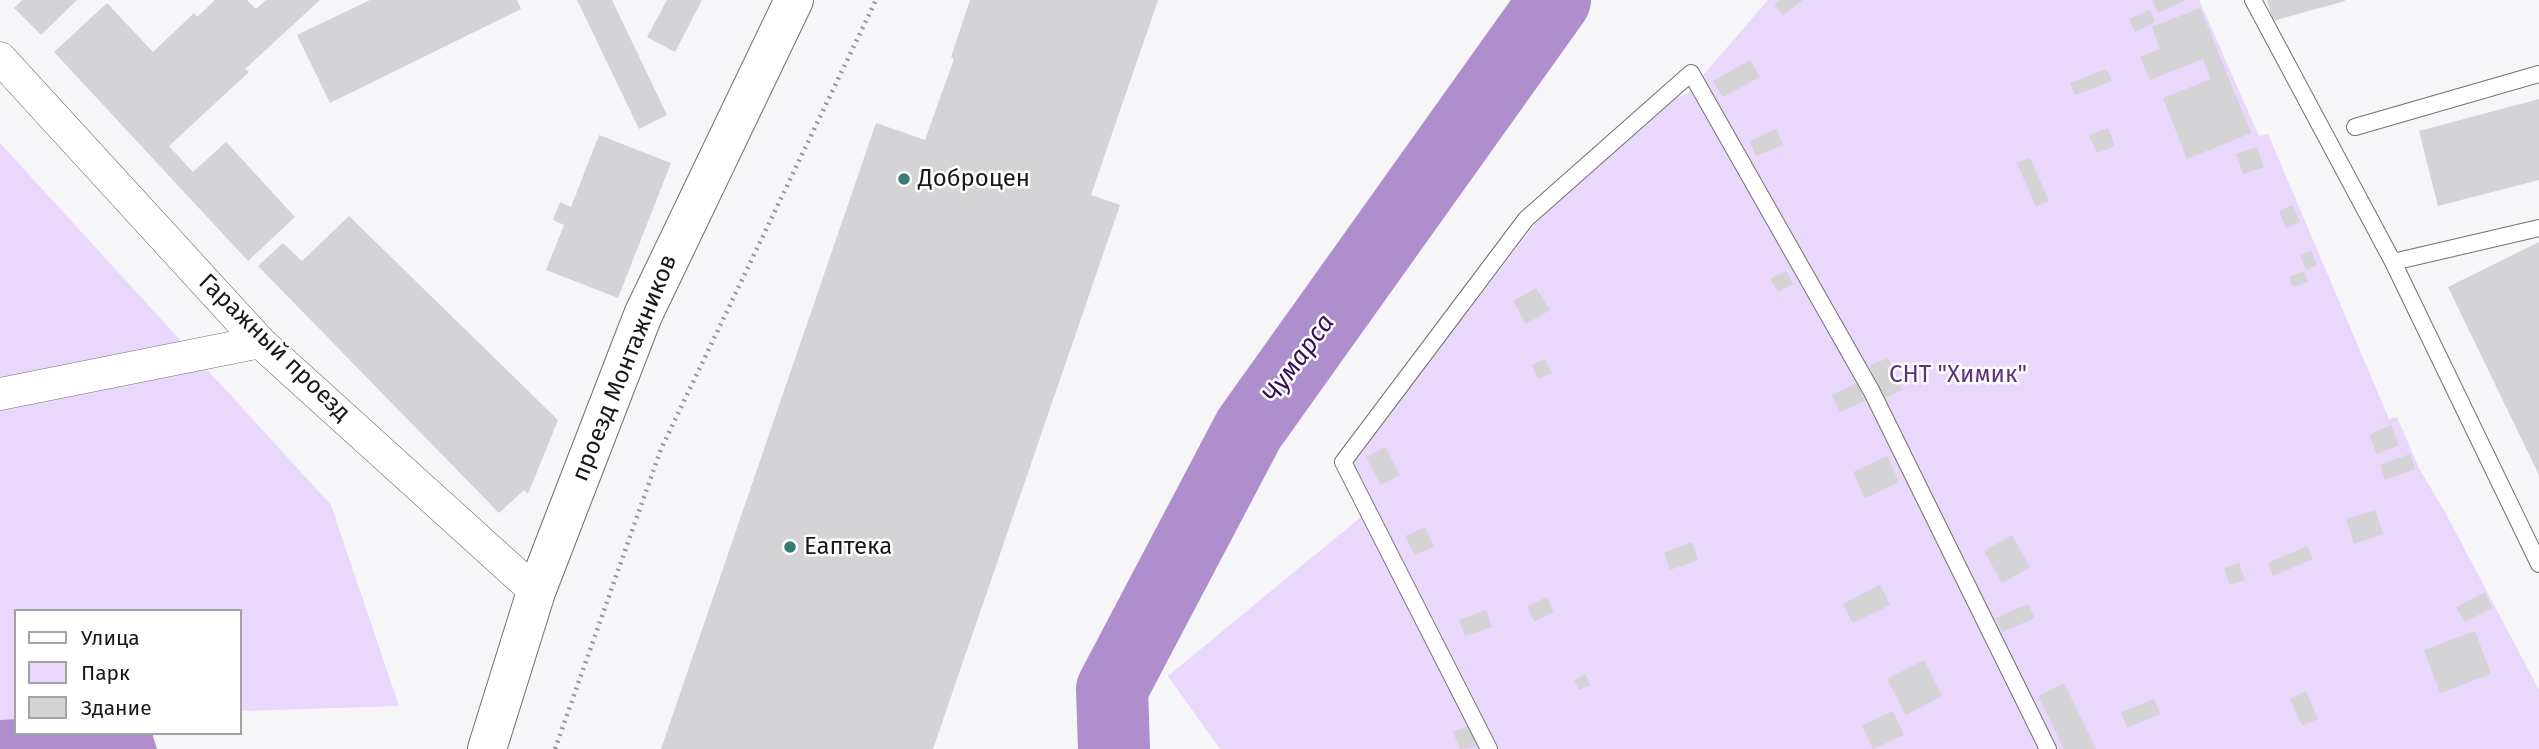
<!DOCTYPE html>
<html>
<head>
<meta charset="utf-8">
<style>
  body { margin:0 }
  #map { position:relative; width:2539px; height:749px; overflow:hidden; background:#f6f5f8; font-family:"Fira Sans",sans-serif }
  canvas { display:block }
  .legend { position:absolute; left:14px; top:609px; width:228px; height:126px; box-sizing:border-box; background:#fff; border:2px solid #a3a3a3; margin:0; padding:9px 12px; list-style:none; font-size:21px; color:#191819 }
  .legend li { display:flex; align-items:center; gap:14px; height:35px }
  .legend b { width:35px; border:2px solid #a3a3a3 }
</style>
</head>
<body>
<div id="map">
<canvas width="2539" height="749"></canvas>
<ul class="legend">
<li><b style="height:9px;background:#fff"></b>Улица</li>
<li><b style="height:19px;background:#e9d7fc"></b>Парк</li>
<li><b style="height:19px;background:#d4d3d6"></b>Здание</li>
</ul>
</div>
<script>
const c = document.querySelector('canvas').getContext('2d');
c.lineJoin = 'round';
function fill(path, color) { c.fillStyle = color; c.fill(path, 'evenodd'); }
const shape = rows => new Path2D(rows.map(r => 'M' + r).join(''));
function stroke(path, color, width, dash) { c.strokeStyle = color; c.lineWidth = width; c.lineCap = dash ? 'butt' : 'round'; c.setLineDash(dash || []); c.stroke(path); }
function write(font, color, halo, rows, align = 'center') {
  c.font = font + ' "Fira Sans",sans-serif'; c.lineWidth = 5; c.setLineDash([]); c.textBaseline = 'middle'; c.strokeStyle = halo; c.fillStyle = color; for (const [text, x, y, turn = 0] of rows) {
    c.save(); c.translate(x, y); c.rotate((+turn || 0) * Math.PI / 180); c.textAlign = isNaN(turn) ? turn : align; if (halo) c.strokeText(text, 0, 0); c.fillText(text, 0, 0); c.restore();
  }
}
const green = shape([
  [1768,0,2199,0,2259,136,2268,134,2389,419,2397,417,2419,468,2446,514,2539,690,2539,749,1220,749,1168,676,1361,517,1341,475,1547,209,1664,102,1687,94],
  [0,143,331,505,399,706,240,711,240,611,16,611,16,719,0,720]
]);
const water = shape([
  [16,719,16,733,152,733,157,749,0,749,0,720]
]);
const river = shape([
  [1114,749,1112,689,1249,429,1555,0]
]);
const building = shape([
  [22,0,77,0,41,35,14,8],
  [215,0,247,0,256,9,266,0,320,0,245,69,249,72,169,146,193,172,226,142,295,217,248,261,54,52,107,3,153,52,194,13,197,17],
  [370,0,517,0,521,9,330,103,297,35],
  [577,0,612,0,667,115,639,129],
  [667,0,702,0,675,52,647,37],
  [970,0,1158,0,1091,195,1120,205,933,749,661,749,876,123,925,140,954,59,951,57],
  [1781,0,1803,0,1783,15,1774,5],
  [2152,0,2186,0,2158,13],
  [2267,0,2345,0,2345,1,2273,21],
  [2200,8,2251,133,2187,159,2163,98,2211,79,2203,59,2150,80,2140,57,2160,49,2152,27],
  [2150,10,2155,22,2135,32,2129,19],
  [1750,60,1760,77,1723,97,1713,81],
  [2106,69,2112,81,2075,95,2070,83],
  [2539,99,2539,180,2438,206,2419,131],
  [2108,128,2115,146,2097,153,2089,135],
  [1776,129,1783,145,1756,156,1750,141],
  [599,135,671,163,618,298,546,270,564,225,553,220,560,202,571,207],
  [2257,147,2264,167,2243,174,2236,154],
  [2030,158,2049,201,2036,207,2017,163],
  [2293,205,2300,222,2286,228,2279,211],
  [349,216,558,420,528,494,524,490,499,513,258,266,283,243,302,261],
  [2539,242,2539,475,2448,287],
  [2311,251,2317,265,2306,270,2300,255],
  [1786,271,1793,284,1778,292,1770,279],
  [2304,271,2308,282,2293,287,2289,277],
  [1536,288,1550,310,1526,324,1513,301],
  [1888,358,1902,390,1883,399,1869,366],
  [1545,359,1552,373,1538,379,1532,365],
  [1857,383,1865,401,1840,412,1832,395],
  [2391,425,2399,445,2377,454,2369,435],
  [1385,447,1400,475,1381,485,1366,457],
  [2410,454,2415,469,2385,480,2380,465],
  [1887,456,1899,482,1865,498,1853,472],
  [2375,510,2383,534,2354,544,2346,519],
  [1425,527,1434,546,1415,555,1405,536],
  [2012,535,2030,567,2002,583,1984,551],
  [1692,542,1698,560,1670,570,1664,553],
  [2307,546,2313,559,2273,576,2268,563],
  [2239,563,2245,580,2230,585,2224,568],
  [1880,585,1890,605,1853,623,1843,604],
  [2485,592,2492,608,2465,622,2456,607],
  [1547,597,1554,612,1534,622,1527,606],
  [2028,604,2035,618,2002,632,1996,618],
  [1486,610,1492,627,1465,636,1459,620],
  [2475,631,2491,674,2440,693,2424,650],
  [1924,660,1942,696,1906,715,1887,679],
  [1585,674,1590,685,1579,690,1574,680],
  [2064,683,2096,749,2064,749,2038,696],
  [2306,691,2318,719,2302,726,2290,699],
  [2154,699,2160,714,2127,728,2121,712],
  [1893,711,1904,735,1873,749,1862,726],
  [1470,725,1478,746,1460,749,1453,732]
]);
const path = shape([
  [555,749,661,449,876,0]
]);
const service = shape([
  [2253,0,2393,262],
  [2355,127,2539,74],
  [2539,228,2393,262,2539,564],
  [1489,749,1343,462,1526,219,1691,73,1872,392,2048,749]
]);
const minor = shape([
  [0,58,260,342,536,592],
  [0,394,260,342]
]);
const secondary = shape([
  [487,749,536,592,643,315,794,0]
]);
const markers = [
  [904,179,7,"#367c74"],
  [790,547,7,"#367c74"]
];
const poiNames = [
  ["Доброцен",918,179],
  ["Еаптека",804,547]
];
const streetNames = [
  ["Гаражный проезд",274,348,44],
  ["проезд Монтажников",625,368,-68]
];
const parkNames = [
  ["СНТ \"Химик\"",1958,375]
];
const waterNames = [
  ["Чумарса",1299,359,-54]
];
fill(green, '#e9d7fc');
fill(water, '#ae8ecd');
stroke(river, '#ae8ecd', 72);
fill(building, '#d4d3d6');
stroke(service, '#717072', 18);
stroke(minor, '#717072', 33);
stroke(secondary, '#717072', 40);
stroke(path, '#989799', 4.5, [2, 5]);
stroke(service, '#fff', 16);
stroke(minor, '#fff', 32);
stroke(secondary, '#fff', 38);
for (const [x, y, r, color] of markers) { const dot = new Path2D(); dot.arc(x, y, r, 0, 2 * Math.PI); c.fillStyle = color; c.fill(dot); stroke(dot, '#fff', 2.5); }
write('24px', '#191819', '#fff', poiNames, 'left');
write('24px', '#191819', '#fff', streetNames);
write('24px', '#5c327d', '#fff', parkNames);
write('italic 26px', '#3a0c58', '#fff', waterNames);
</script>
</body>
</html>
